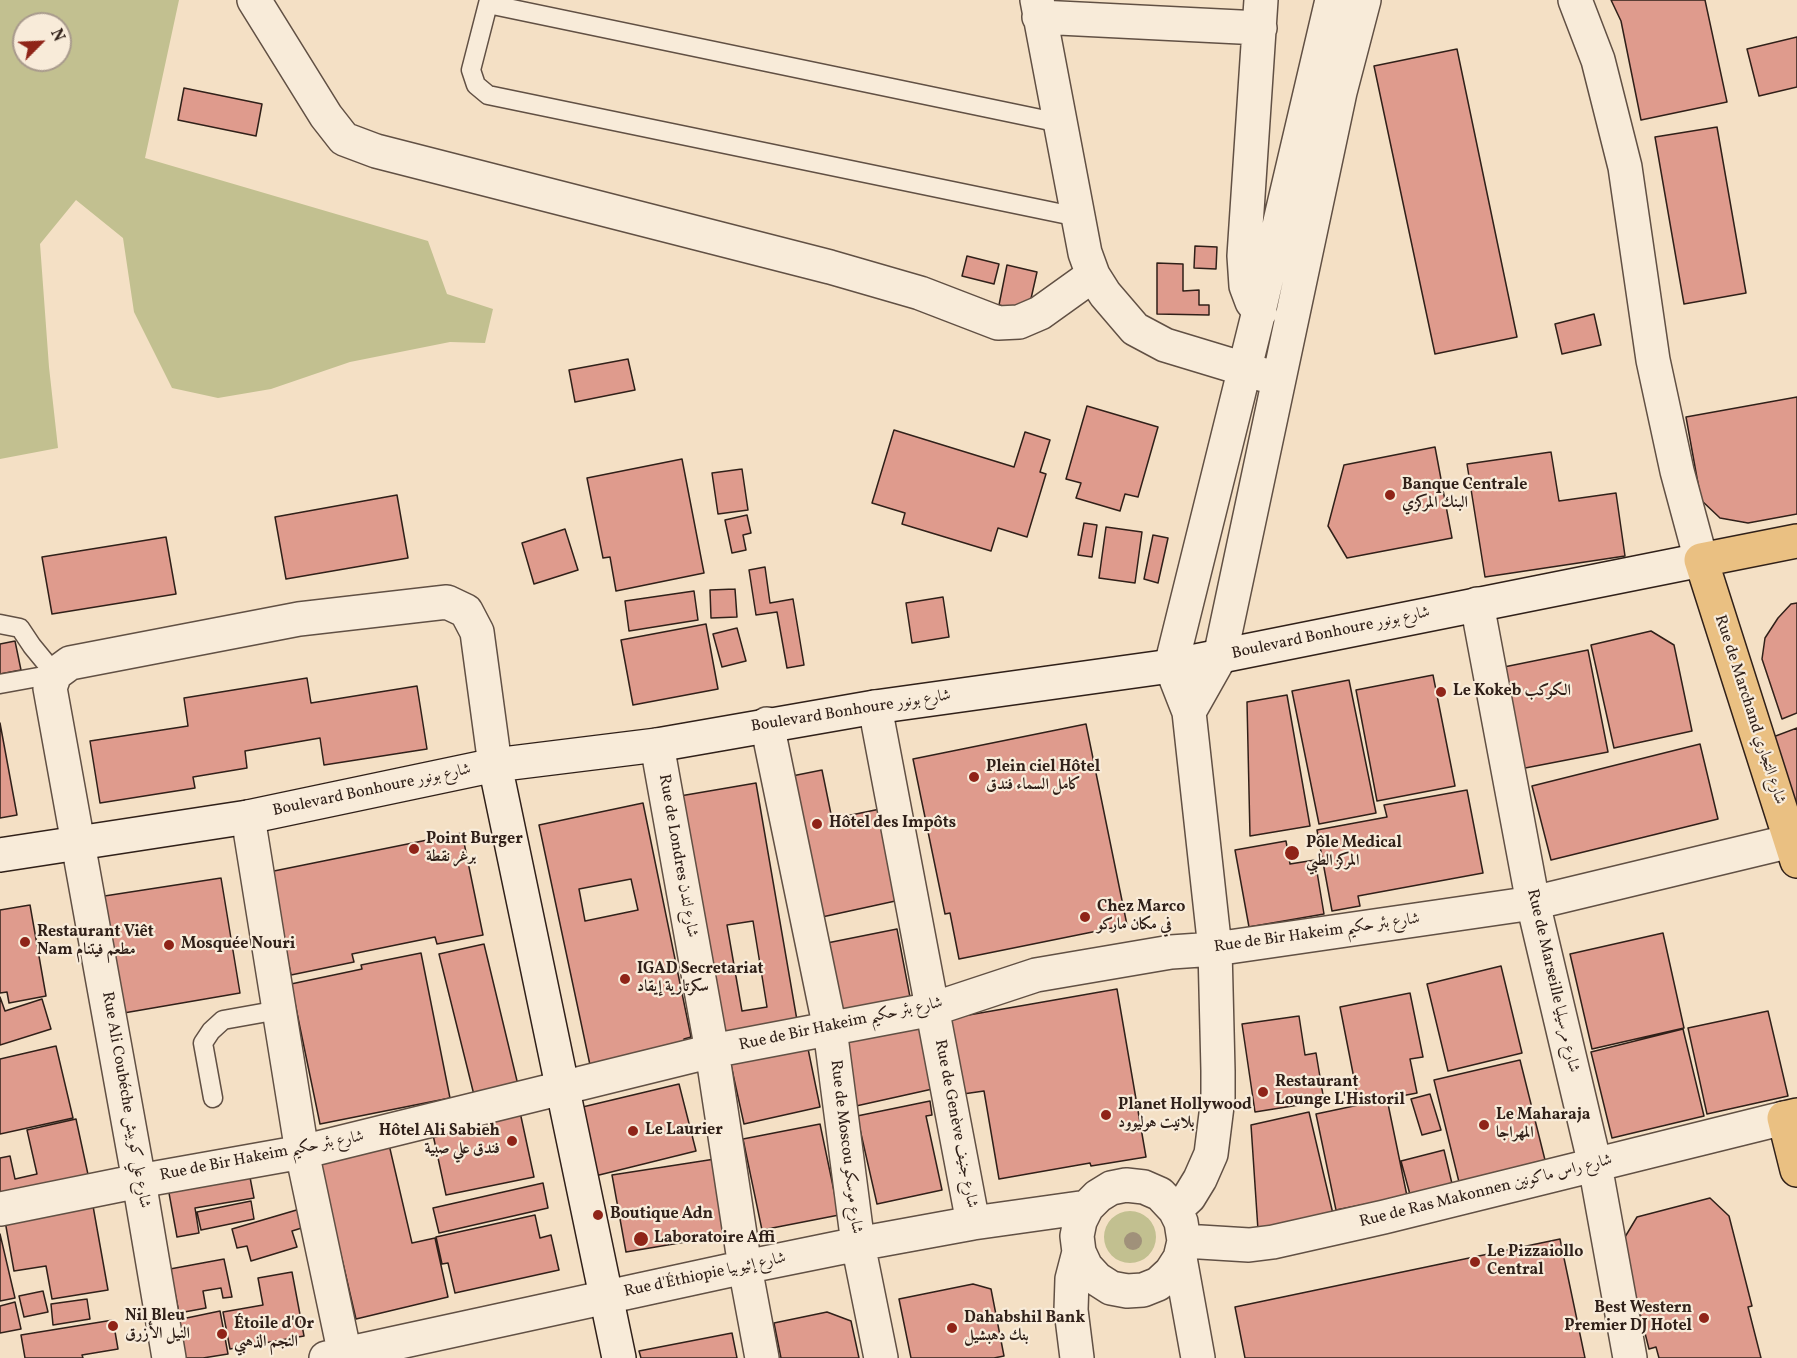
<!DOCTYPE html>
<html>
<head>
<meta charset="utf-8">
<style>
  body { margin:0 }
  #map { position:relative; width:1797px; height:1358px; overflow:hidden; background:#f4e0c5; font-family:Vollkorn,serif }
  canvas { display:block }
  .north { position:absolute; left:12px; top:12px; width:60px; height:60px; box-sizing:border-box; background:#f8ebd9; border:2px solid #a89a8c; border-radius:50%; rotate:66deg; font-size:16px; font-weight:700; line-height:24px; text-align:center; color:#302019 }
  .north::after { content:''; display:block; margin:auto; width:21px; height:27px; background:#8f2418; clip-path:polygon(50% 0,100% 100%,50% 72%,0 100%) }
</style>
</head>
<body>
<div id="map">
<canvas width="1797" height="1358"></canvas>
<div class="north">N</div>
</div>
<script>
const c = document.querySelector('canvas').getContext('2d');
c.lineJoin = 'round';
function fill(path, color) { c.fillStyle = color; c.fill(path, 'evenodd'); }
const shape = rows => new Path2D(rows.map(r => 'M' + r).join(''));
function stroke(path, color, width, dash) { c.strokeStyle = color; c.lineWidth = width; c.lineCap = dash ? 'butt' : 'round'; c.setLineDash(dash || []); c.stroke(path); }
function write(font, color, halo, rows, align = 'center') {
  c.font = font + ' Vollkorn,Amiri,serif'; c.lineWidth = 4.5; c.setLineDash([]); c.textBaseline = 'middle'; c.strokeStyle = halo; c.fillStyle = color; for (const [text, x, y, turn = 0] of rows) {
    c.save(); c.translate(x, y); c.rotate((+turn || 0) * Math.PI / 180); c.textAlign = isNaN(turn) ? turn : align; if (halo) c.strokeText(text, 0, 0); c.fillText(text, 0, 0); c.restore();
  }
}
const green = shape([
  [0,0,179,0,145,158,428,241,447,294,493,309,485,343,450,342,350,362,271,389,218,398,172,388,134,312,123,238,76,200,40,244,49,367,58,448,0,459],
  [24,24,60,24,60,60,24,60],
  '1104 1237a26 26 0 1 1 52 0a26 26 0 1 1-52 0Z'
]);
const building = shape([
  [1611,0,1705,0,1727,102,1641,120,1621,21,1611,0],
  [1797,37,1797,87,1759,96,1747,49,1797,37],
  [1457,49,1517,337,1435,354,1374,66,1457,49],
  [184,88,262,104,256,136,178,120,184,88],
  [1717,127,1746,293,1684,304,1655,137,1717,127],
  [1195,246,1217,247,1216,269,1194,268,1195,246],
  [967,256,999,264,994,284,962,276,967,256],
  [1157,263,1183,264,1183,291,1199,290,1199,305,1209,305,1209,315,1157,314,1157,263],
  [1007,265,1037,272,1028,312,999,305,1007,265],
  [1594,314,1601,345,1562,354,1555,324,1594,314],
  [628,359,635,390,575,402,569,370,628,359],
  [1797,397,1797,514,1748,523,1720,518,1701,500,1686,417,1797,397],
  [1087,406,1158,427,1138,497,1125,494,1120,511,1076,498,1081,483,1066,479,1087,406],
  [894,430,1014,467,1025,432,1050,440,1040,472,1046,474,1027,537,998,528,991,551,902,524,905,513,872,503,894,430],
  [1435,447,1452,538,1347,558,1328,526,1344,465,1435,447],
  [1551,452,1559,501,1616,493,1625,556,1485,577,1467,464,1551,452],
  [682,459,704,573,616,591,610,557,603,558,587,478,682,459],
  [742,469,748,510,718,514,712,473,742,469],
  [397,495,408,558,286,579,275,517,397,495],
  [747,515,751,533,743,535,746,550,732,553,725,520,747,515],
  [1084,523,1097,525,1092,557,1078,555,1084,523],
  [1106,527,1142,532,1135,583,1099,578,1106,527],
  [565,529,578,570,534,584,522,543,565,529],
  [1153,535,1168,538,1158,583,1144,579,1153,535],
  [166,537,176,594,52,614,42,557,166,537],
  [765,567,770,603,793,599,804,665,787,668,777,612,756,615,749,570,765,567],
  [735,589,737,617,711,618,710,590,735,589],
  [694,591,698,620,629,631,625,601,694,591],
  [943,597,949,637,912,643,906,603,943,597],
  [1797,603,1797,713,1782,719,1762,659,1765,638,1778,618,1791,604,1797,603],
  [706,624,718,689,633,705,621,640,706,624],
  [737,628,746,661,722,667,713,634,737,628],
  [1651,631,1674,645,1692,731,1614,748,1591,645,1651,631],
  [15,641,21,670,0,674,0,644,15,641],
  [1588,650,1608,752,1520,769,1499,668,1588,650],
  [1433,675,1455,786,1377,801,1356,690,1433,675],
  [307,678,311,703,417,686,427,749,324,765,320,738,245,751,247,768,193,777,195,788,100,803,90,741,188,726,184,698,307,678],
  [1349,680,1376,813,1319,824,1292,691,1349,680],
  [1287,695,1310,826,1250,836,1247,702,1287,695],
  [0,723,17,815,0,818,0,723],
  [1086,724,1127,925,959,959,950,913,945,914,913,759,1086,724],
  [1797,728,1797,816,1765,740,1797,728],
  [1700,744,1718,819,1551,860,1532,786,1700,744],
  [822,770,832,819,880,809,900,900,822,917,792,776,822,770],
  [756,783,798,1026,721,1039,680,796,756,783],
  [753,921,767,1007,742,1011,727,925,753,921],
  [1467,790,1483,873,1358,896,1360,906,1332,911,1317,830,1387,817,1384,805,1467,790],
  [643,803,691,1037,684,1039,685,1046,590,1065,539,825,643,803],
  [631,879,638,910,585,921,579,889,631,879],
  [462,833,483,935,437,944,435,937,352,954,354,962,291,975,269,872,462,833],
  [1286,841,1290,864,1315,860,1324,914,1249,927,1235,850,1286,841],
  [221,878,240,993,118,1014,98,897,221,878],
  [30,905,46,996,9,1003,7,992,0,993,0,910,30,905],
  [897,929,910,997,836,1011,822,944,897,929],
  [1663,933,1684,1028,1592,1049,1570,954,1663,933],
  [484,944,518,1085,474,1095,439,954,484,944],
  [421,953,450,1098,320,1124,291,984,362,969,361,965,421,953],
  [1501,966,1522,1053,1448,1071,1427,984,1501,966],
  [1117,989,1146,1157,1091,1166,1090,1163,999,1179,984,1091,963,1094,946,1019,1117,989],
  [1410,993,1423,1057,1410,1059,1417,1093,1359,1104,1340,1007,1410,993],
  [0,997,5,1011,42,999,51,1029,0,1045,0,997],
  [1768,1011,1788,1096,1707,1114,1688,1028,1768,1011],
  [1299,1016,1305,1055,1316,1053,1324,1101,1255,1112,1242,1024,1299,1016],
  [922,1018,937,1088,856,1106,840,1037,922,1018],
  [1683,1029,1704,1116,1612,1138,1591,1052,1683,1029],
  [806,1039,820,1107,744,1124,729,1056,806,1039],
  [56,1046,73,1118,0,1134,0,1059,56,1046],
  [1520,1060,1545,1160,1459,1182,1434,1080,1520,1060],
  [679,1084,696,1151,587,1178,570,1110,679,1084],
  [1430,1094,1441,1130,1422,1135,1411,1099,1430,1094],
  [1387,1099,1407,1196,1336,1210,1316,1114,1387,1099],
  [930,1101,932,1115,926,1116,942,1190,877,1204,857,1116,930,1101],
  [520,1112,534,1177,446,1195,432,1130,520,1112],
  [1309,1112,1333,1214,1258,1230,1251,1125,1309,1112],
  [76,1119,89,1179,0,1199,0,1158,10,1156,15,1179,37,1174,27,1130,76,1119],
  [820,1124,839,1215,762,1230,743,1139,820,1124],
  [387,1136,412,1243,435,1238,448,1297,356,1319,317,1153,387,1136],
  [1444,1150,1454,1192,1412,1202,1401,1161,1444,1150],
  [715,1159,727,1235,626,1252,612,1175,715,1159],
  [248,1167,254,1198,195,1208,199,1233,177,1237,167,1182,248,1167],
  [543,1183,548,1208,439,1233,433,1208,543,1183],
  [1710,1198,1729,1216,1752,1306,1748,1307,1761,1358,1659,1358,1656,1347,1649,1349,1622,1242,1637,1217,1710,1198],
  [251,1201,254,1219,201,1230,197,1212,251,1201],
  [93,1206,108,1290,52,1299,46,1266,14,1271,5,1221,93,1206],
  [300,1209,305,1227,292,1231,297,1247,251,1261,247,1246,237,1248,232,1229,300,1209],
  [535,1215,540,1238,551,1235,559,1270,455,1293,448,1263,442,1264,436,1237,535,1215],
  [0,1234,15,1298,0,1301,0,1234],
  [1560,1239,1585,1358,1245,1358,1235,1307,1560,1239],
  [224,1259,232,1297,223,1298,221,1288,203,1291,206,1308,179,1313,170,1269,224,1259],
  [292,1272,304,1336,230,1349,223,1312,263,1305,258,1278,292,1272],
  [973,1284,991,1289,1004,1356,994,1358,911,1358,899,1299,973,1284],
  [43,1291,48,1312,24,1317,19,1296,43,1291],
  [87,1299,90,1319,53,1325,51,1304,87,1299],
  [15,1302,21,1329,0,1333,0,1306,15,1302],
  [220,1311,228,1354,203,1358,183,1358,177,1320,220,1311],
  [827,1312,851,1321,859,1358,781,1358,774,1323,827,1312],
  [113,1320,118,1349,82,1355,83,1358,25,1358,21,1335,113,1320],
  [732,1333,737,1358,641,1358,639,1351,732,1333]
]);
const lane = shape([
  [489,0,471,70,476,85,488,95,1078,217],
  [488,4,1060,123],
  [0,624,20,628,32,646,55,674,0,684],
  [213,1098,203,1043,211,1031,223,1020,279,1010]
]);
const street = shape([
  [254,0,326,116,344,139,376,151,830,267,920,293,998,323,1019,322,1040,313,1093,275],
  [1037,0,1085,253,1093,275,1105,294,1135,329,1165,345,1264,375],
  [1575,0,1598,60,1625,167,1653,360,1677,471,1701,560],
  [1039,17,1260,28],
  [1260,312,1252,302,1246,286,1244,256,1261,0],
  [1477,604,1533,903,1595,1165,1630,1358],
  [875,707,973,1223],
  [1189,712,1220,657,1340,92,1364,0],
  [767,724,830,1029,858,1244,881,1358],
  [657,745,712,1051,745,1267,762,1358],
  [248,817,302,1152,345,1355],
  [0,1209,139,1181,302,1152,712,1051,933,1009,1036,975,1171,952,1215,949,1533,903,1791,841],
  [1175,1210,1189,1197,1200,1179,1211,1154,1218,1098,1218,1071,1215,949,1189,712,1171,666,1259,311,1332,0],
  [1184,1241,1249,1245,1273,1242,1384,1217,1784,1118],
  [1180,1258,1198,1358],
  [169,1358,139,1181,50,688,55,674,70,663,299,619,447,602,466,611,477,632,495,765],
  [326,1358,745,1267,858,1244,973,1223,1087,1207],
  [1077,1358,1071,1310,1072,1279,1079,1252,1077,1236,1080,1221,1087,1207,1098,1196,1111,1188,1126,1185,1144,1187,1160,1194,1175,1210,1181,1222,1184,1241,1180,1258,1171,1272,1158,1284,1143,1290,1127,1291,1111,1288,1097,1279,1086,1267,1079,1252]
]);
const secondary = shape([
  [495,765,619,1358],
  [0,855,248,817,495,765,657,745,875,707,1171,666,1701,560]
]);
const primary = shape([
  [1797,541,1701,560,1797,861],
  [1797,1115,1784,1118,1797,1170]
]);
const trees = [
  [1133,1241]
];
const markers = [
  [1390,495,6,"#8f2418"],
  [1441,692,6,"#8f2418"],
  [974,777,6,"#8f2418"],
  [817,824,6,"#8f2418"],
  [414,849,6,"#8f2418"],
  [1292,853,8,"#8f2418"],
  [1085,917,6,"#8f2418"],
  [25,942,6,"#8f2418"],
  [169,945,6,"#8f2418"],
  [625,979,6,"#8f2418"],
  [1263,1092,6,"#8f2418"],
  [1106,1115,6,"#8f2418"],
  [1484,1125,6,"#8f2418"],
  [633,1131,6,"#8f2418"],
  [512,1141,6,"#8f2418"],
  [598,1215,6,"#8f2418"],
  [641,1239,8,"#8f2418"],
  [1475,1262,6,"#8f2418"],
  [1704,1318,6,"#8f2418"],
  [113,1326,6,"#8f2418"],
  [952,1328,6,"#8f2418"],
  [222,1334,6,"#8f2418"]
];
const poiNames = [
  ["Banque Centrale",1402,486],
  ["البنك المركزي",1402,504],
  ["Le Kokeb الكوكب",1453,692],
  ["Plein ciel Hôtel",986,768],
  ["كامل السماء فندق",986,786],
  ["Hôtel des Impôts",829,824],
  ["Point Burger",426,840],
  ["برغر نقطة",426,858],
  ["Pôle Medical",1306,844],
  ["المركز الطبي",1306,862],
  ["Chez Marco",1097,908],
  ["في مكان ماركو",1097,926],
  ["Restaurant Viêt",37,933],
  ["Nam مطعم فيتنام",37,951],
  ["Mosquée Nouri",181,945],
  ["IGAD Secretariat",637,970],
  ["سكرتارية إيقاد",637,988],
  ["Restaurant",1275,1083],
  ["Lounge L'Historil",1275,1101],
  ["Planet Hollywood",1118,1106],
  ["بلانيت هوليوود",1118,1124],
  ["Le Maharaja",1496,1116],
  ["المهراجا",1496,1134],
  ["Le Laurier",645,1131],
  ["Hôtel Ali Sabieh",500,1132,"right"],
  ["فندق علي صبية",500,1150,"right"],
  ["Boutique Adn",610,1215],
  ["Laboratoire Affi",654,1239],
  ["Le Pizzaiollo",1487,1253],
  ["Central",1487,1271],
  ["Best Western",1692,1309,"right"],
  ["Premier DJ Hotel",1692,1327,"right"],
  ["Nil Bleu",125,1317],
  ["النيل الأزرق",125,1335],
  ["Dahabshil Bank",964,1319],
  ["بنك دهبشيل",964,1337],
  ["Étoile d'Or",234,1325],
  ["النجم الذهبي",234,1343]
];
const streetNames = [
  ["Boulevard Bonhoure شارع بونور",1331,634,-12],
  ["Rue de Marchand شارع التجاري",1749,710,72],
  ["Boulevard Bonhoure شارع بونور",851,712,-9],
  ["Boulevard Bonhoure شارع بونور",372,791,-12],
  ["Rue de Londres شارع لندن",677,856,80],
  ["Rue de Bir Hakeim شارع بئر حكيم",1317,934,-8],
  ["Rue de Marseille شارع مرسيليا",1552,981,77],
  ["Rue de Bir Hakeim شارع بئر حكيم",841,1025,-12],
  ["Rue Ali Coubéche شارع علي كوبيش",125,1100,80],
  ["Rue de Genève شارع جنيف",955,1124,79],
  ["Rue de Moscou شارع موسكو",845,1147,83],
  ["Rue de Bir Hakeim شارع بئر حكيم",262,1157,-11],
  ["Rue de Ras Makonnen شارع راس ماكونين",1486,1192,-14],
  ["Rue d'Éthiopie شارع إثيوبيا",705,1276,-12]
];
fill(green, '#c2c090');
fill(building, '#df9b8d');
stroke(building, '#302019', 1.5);
stroke(lane, '#615044', 21);
stroke(street, '#615044', 36);
stroke(secondary, '#302019', 36);
stroke(primary, '#302019', 36);
stroke(lane, '#f8ebd9', 18);
stroke(street, '#f8ebd9', 33);
stroke(secondary, '#f8ebd9', 33);
stroke(primary, '#eac082', 33);
c.fillStyle = '#a0917a';
for (const [x, y] of trees) { c.beginPath(); c.arc(x, y, 9, 0, 2 * Math.PI); c.fill(); }
for (const [x, y, r, color] of markers) { const dot = new Path2D(); dot.arc(x, y, r, 0, 2 * Math.PI); c.fillStyle = color; c.fill(dot); stroke(dot, '#f8ebd9', 2); }
write('bold 16px', '#302019', '#f8ebd9', poiNames, 'left');
write('16px', '#302019', '#f8ebd9', streetNames);
</script>
</body>
</html>
